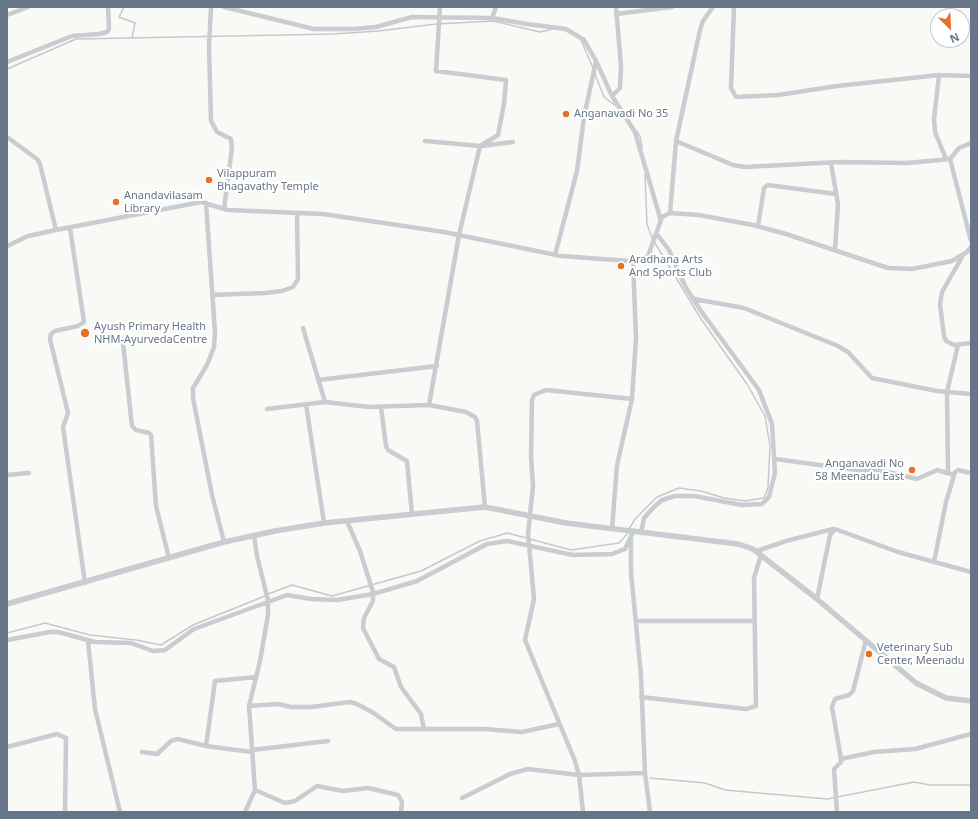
<!DOCTYPE html>
<html>
<head>
<meta charset="utf-8">
<style>
  body { margin:0 }
  #map { position:relative; width:978px; height:819px; overflow:hidden; background:#f9f9f6; font-family:"Noto Sans",sans-serif }
  canvas { display:block }
  .frame { position:absolute; inset:0; border:8px solid #677588; pointer-events:none }
  .north { position:absolute; left:930px; top:8px; width:40px; height:40px; box-sizing:border-box; background:#fff; border:1px solid #c2c8cf; border-radius:50%; rotate:156deg; font-size:11px; font-weight:700; line-height:16px; text-align:center; color:#677588 }
  .north::after { content:''; display:block; margin:auto; width:14px; height:18px; background:#e86f28; clip-path:polygon(50% 0,100% 100%,50% 72%,0 100%) }
</style>
</head>
<body>
<div id="map">
<canvas width="978" height="819"></canvas>
<div class="frame"></div>
<div class="north">N</div>
</div>
<script>
const c = document.querySelector('canvas').getContext('2d');
c.lineJoin = 'round';
const shape = rows => new Path2D(rows.map(r => 'M' + r).join(''));
function stroke(path, color, width, dash) { c.strokeStyle = color; c.lineWidth = width; c.lineCap = dash ? 'butt' : 'round'; c.setLineDash(dash || []); c.stroke(path); }
function write(font, color, halo, rows, align = 'center') {
  c.font = font + ' "Noto Sans",sans-serif'; c.lineWidth = 4; c.setLineDash([]); c.textBaseline = 'middle'; c.strokeStyle = halo; c.fillStyle = color; for (const [text, x, y, turn = 0] of rows) {
    c.save(); c.translate(x, y); c.rotate((+turn || 0) * Math.PI / 180); c.textAlign = isNaN(turn) ? turn : align; if (halo) c.strokeText(text, 0, 0); c.fillText(text, 0, 0); c.restore();
  }
}
const stream = shape([
  [124,7,119,17,135,23,132,38],
  [581,40,593,68],
  [7,69,76,39,334,34,378,31,436,24,493,21,540,32,553,29],
  [595,74,604,97,616,106],
  [637,132,640,136,642,147],
  [645,175,647,224,653,240],
  [629,529,635,519,657,497,679,488,701,491,724,498,745,501,764,498,768,488,770,446,765,416,747,384,701,319,655,243],
  [530,539,571,550,619,543,628,533],
  [268,594,292,585,332,596,421,571,480,541,507,533,527,538],
  [7,633,45,623,90,635,136,640,161,645,193,625,265,596],
  [650,778,705,783,725,790,827,799,914,782,930,785,971,785]
]);
const minor = shape([
  [211,7,209,47,211,121,217,132,231,139,232,148,224,209],
  [224,7,314,29,353,29,376,27,412,17,492,18,496,7],
  [734,7,731,88,736,97,778,95,837,86,939,75,971,76],
  [616,14,672,7],
  [7,15,28,7],
  [492,18,527,24,566,29,584,40,596,61,612,96,635,132,661,221],
  [7,62,72,36,99,34,107,32,109,28,108,7],
  [939,75,934,119,935,132,946,159],
  [612,96,620,88,621,66,616,7],
  [7,137,37,159,40,164,56,230,28,236,7,246],
  [425,141,480,146,513,142],
  [676,141,733,165,745,167,839,162,907,163,950,159],
  [971,143,959,148,950,159,971,241],
  [831,163,838,204,835,250],
  [206,203,215,333,214,347,207,365,193,388,193,398,212,495,224,542],
  [670,213,676,141,700,30,703,21,713,7],
  [758,226,764,188,768,185,836,194],
  [70,228,84,322,78,326,55,331,51,334,50,339,68,413,63,427,85,583],
  [56,230,201,202,228,210,323,214,444,232,561,256,643,262,648,256,662,217,670,213,699,215,753,225,786,234,888,268,912,269,952,261,967,252,971,247],
  [555,255,577,171,584,117,596,61],
  [962,257,942,292,940,304,944,336,946,341,954,345,971,343],
  [212,295,265,293,282,291,293,287,298,279,297,213],
  [694,299,744,308,838,346,848,352,872,378,937,391,971,394],
  [303,328,325,402],
  [123,343,132,426,136,430,149,433,151,435,156,506,169,558],
  [318,380,437,366],
  [306,404,324,523],
  [429,405,459,235,480,146,498,135,504,104,506,80,436,71,440,7],
  [381,407,386,446,388,450,407,461,412,514],
  [267,409,325,402,369,407,429,405,466,412,475,417,477,421,485,507],
  [775,459,857,470,888,472,917,479,937,470,954,475],
  [948,473,947,392,958,345],
  [7,475,29,473],
  [347,521,360,551,373,592,373,601,364,618,363,628,379,659,394,667,401,687,421,714,424,729],
  [612,529,617,465,632,399,636,338,633,261],
  [641,533,644,518,654,507,662,500,675,496,694,496,742,505,762,504,769,497,775,473,772,424,759,390,701,311,685,286,669,250,656,233],
  [631,539,631,572,641,676,645,773,650,812],
  [757,551,786,541,833,529],
  [934,562,946,502,955,472,958,470,971,473],
  [817,599,830,535,835,529,898,552,971,572],
  [636,621,755,621],
  [7,640,50,632,58,632,95,642,131,643,153,651,165,650,194,629,287,595,311,599,337,600,373,594,417,581,487,544,507,541,573,555,612,554,625,549,633,532],
  [88,641,95,709,120,812],
  [641,697,746,709,756,706,754,578,761,555],
  [249,706,278,704,291,707,311,707,350,702,357,704,372,712,396,729,485,729,522,732,559,724],
  [206,746,215,681,256,677],
  [7,747,57,734,66,738,65,812],
  [252,750,328,741],
  [142,752,157,754,171,741,178,739,206,746,252,752],
  [841,759,874,752,915,749,971,734],
  [255,790,285,803,295,801,317,786,343,791,368,788,398,795,402,802,401,812],
  [462,798,510,774,528,769,579,775,645,773],
  [245,812,255,790,249,706,260,661,268,615,268,600,257,556,254,536],
  [583,812,579,775,575,761,525,640,534,599,528,534,533,486,531,457,532,400,534,395,546,390,632,399],
  [837,812,834,769,841,762,841,759,832,707,835,699,849,695,853,691,866,640]
]);
const tertiary = shape([
  [7,604,224,542,275,531,324,523,485,507,566,523,738,544,753,549,817,599,916,683,946,698,971,701]
]);
const markers = [
  [566,114,4,"#e86f28"],
  [209,180,4,"#e86f28"],
  [116,202,4,"#e86f28"],
  [621,266,4,"#e86f28"],
  [85,333,5,"#e86f28"],
  [912,470,4,"#e86f28"],
  [869,654,4,"#e86f28"]
];
const poiNames = [
  ["Anganavadi No 35",574,114],
  ["Vilappuram",217,174],
  ["Bhagavathy Temple",217,187],
  ["Anandavilasam",124,196],
  ["Library",124,209],
  ["Aradhana Arts",629,260],
  ["And Sports Club",629,273],
  ["Ayush Primary Health",94,327],
  ["NHM-AyurvedaCentre",94,340],
  ["Anganavadi No",904,464,"right"],
  ["58 Meenadu East",904,477,"right"],
  ["Veterinary Sub",877,648],
  ["Center, Meenadu",877,661]
];
stroke(stream, '#c2cad1', 1.5);
stroke(minor, '#c9ccd0', 4.5);
stroke(tertiary, '#c9ccd0', 5.5);
for (const [x, y, r, color] of markers) { const dot = new Path2D(); dot.arc(x, y, r, 0, 2 * Math.PI); c.fillStyle = color; c.fill(dot); stroke(dot, '#fff', 1.5); }
write('11px', '#677588', '#fff', poiNames, 'left');
</script>
</body>
</html>
